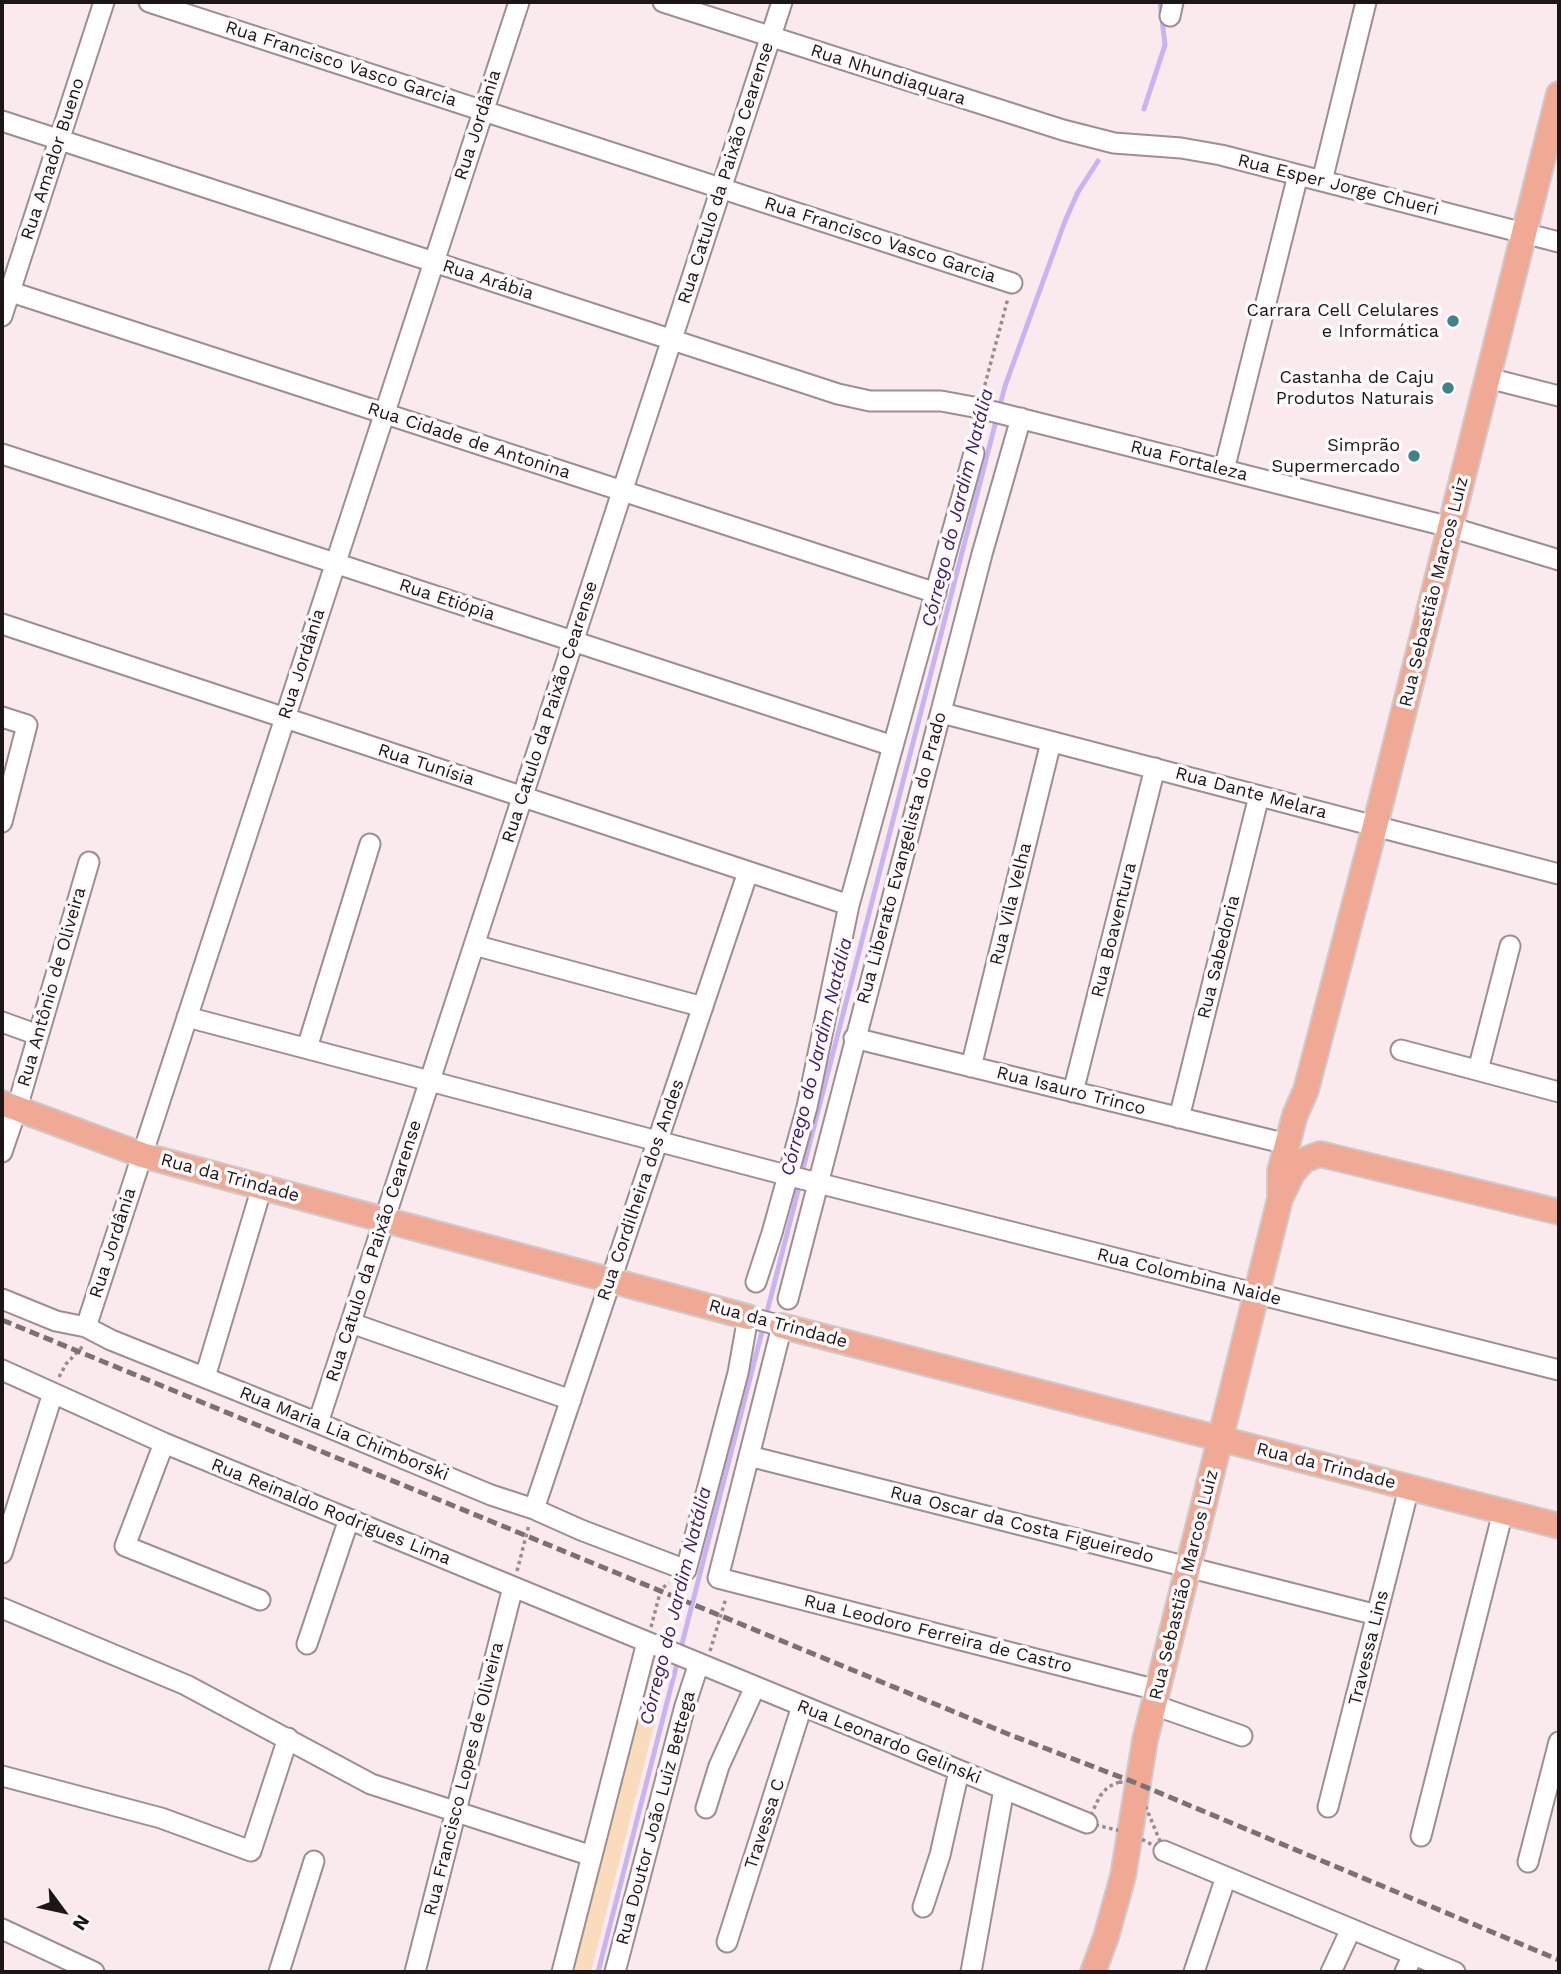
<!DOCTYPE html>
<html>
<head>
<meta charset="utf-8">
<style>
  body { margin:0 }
  #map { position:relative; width:1561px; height:1974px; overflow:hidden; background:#fbeaed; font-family:"Work Sans",sans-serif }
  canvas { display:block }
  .frame { position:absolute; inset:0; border:4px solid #1c1617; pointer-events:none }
  .north { position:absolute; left:28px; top:1876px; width:70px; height:70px; -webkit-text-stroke:5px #fffbfc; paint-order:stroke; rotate:123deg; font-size:19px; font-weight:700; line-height:28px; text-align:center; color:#1c1617 }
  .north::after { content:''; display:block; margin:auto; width:24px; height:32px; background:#1c1617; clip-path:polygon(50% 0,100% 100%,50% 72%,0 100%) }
</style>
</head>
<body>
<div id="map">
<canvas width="1561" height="1974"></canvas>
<div class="frame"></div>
<div class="north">N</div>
</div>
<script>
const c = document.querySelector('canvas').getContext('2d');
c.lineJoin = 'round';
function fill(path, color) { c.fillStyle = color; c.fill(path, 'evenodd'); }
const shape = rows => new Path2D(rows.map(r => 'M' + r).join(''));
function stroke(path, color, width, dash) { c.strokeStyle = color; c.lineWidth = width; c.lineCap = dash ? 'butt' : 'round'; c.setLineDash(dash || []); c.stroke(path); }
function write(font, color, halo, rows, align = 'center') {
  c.font = font + ' "Work Sans",sans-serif'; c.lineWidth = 7; c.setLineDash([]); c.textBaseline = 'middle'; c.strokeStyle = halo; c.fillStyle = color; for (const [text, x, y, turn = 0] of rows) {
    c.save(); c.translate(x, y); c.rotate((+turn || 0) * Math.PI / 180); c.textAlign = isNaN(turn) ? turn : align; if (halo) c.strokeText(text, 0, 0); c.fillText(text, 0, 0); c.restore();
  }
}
const green = shape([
  [652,1661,669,1668,591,1972,571,1972]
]);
const stream = shape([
  [1144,109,1165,45,1160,2],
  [802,1173,1005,386,1065,221,1078,192,1098,161],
  [598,1972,800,1183]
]);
const path = shape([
  [983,392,1008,298],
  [59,1377,66,1364,84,1345],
  [517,1571,529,1525],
  [651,1627,661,1589,669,1583],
  [710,1651,726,1598],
  [1119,1782,1136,1783,1164,1851,1130,1833,1087,1823,1100,1796,1108,1787,1119,1782]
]);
const minor = shape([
  [149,2,1012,283],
  [663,2,1063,130,1114,143,1181,148,1221,155,1559,242],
  [1170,16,1173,2],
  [2,121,838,394,870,401,941,401,979,408,1450,527,1559,560],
  [1322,181,1366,2],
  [2,289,936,593],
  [2,316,104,2],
  [1488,378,1559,396],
  [2,454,893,746],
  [1224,470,1298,175],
  [2,624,849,905],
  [942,713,1559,874],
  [2,717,27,725,2,822],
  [474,945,703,1007],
  [187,1017,786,1175,1559,1370],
  [2,1022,38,1035],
  [854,1038,1287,1144],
  [307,1048,370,844],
  [1401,1050,1559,1092],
  [971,1067,1051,742],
  [1478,1070,1510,946],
  [1073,1092,1155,768],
  [1179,1118,1259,796],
  [2,1152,17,1108,89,862],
  [756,1282,772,1233,807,1107,849,905,974,453],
  [2,1299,56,1321,86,1327,111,1340,318,1423,491,1495,534,1509,581,1530,686,1570,738,1373,748,1317,782,1326,718,1578,1157,1690],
  [788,1299,982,554,1021,418],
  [351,1323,571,1400],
  [86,1327,519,2],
  [2,1370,164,1443,1087,1823],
  [205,1377,262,1187],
  [318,1423,782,2],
  [164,1443,125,1546,260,1600],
  [749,1456,1377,1615],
  [534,1509,748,872],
  [2,1553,53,1393],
  [2,1608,186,1685,371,1784,592,1856],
  [307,1644,349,1519],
  [1154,1705,1242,1736],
  [2,1776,161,1818,251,1851,288,1738],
  [1328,1807,1409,1488],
  [706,1808,719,1766,755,1687],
  [1421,1836,1503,1512],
  [1164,1851,1455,1972],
  [1528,1862,1559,1742],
  [923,1907,940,1855,959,1771],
  [2,1929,94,1972],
  [727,1942,802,1706],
  [279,1972,314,1861],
  [415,1972,513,1587],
  [562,1972,647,1642],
  [615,1972,685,1706,699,1663],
  [971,1972,1004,1789],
  [1194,1972,1226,1877],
  [1331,1972,1351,1929],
  [1405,1972,1413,1955]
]);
const major = shape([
  [2,1103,142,1155,748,1317],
  [1280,1199,1280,1171,1295,1115,1306,1090,1375,826,1559,94],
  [782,1326,1559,1526],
  [1093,1972,1106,1937,1123,1876,1145,1740,1280,1199,1292,1174,1304,1160,1320,1154,1559,1212]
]);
const rail = shape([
  [2,1320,1008,1734,1136,1783,1559,1960]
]);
const markers = [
  [1453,321,7,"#3c848b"],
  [1448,388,7,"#3c848b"],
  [1414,456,7,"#3c848b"]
];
const streetNames = [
  ["Rua Francisco Vasco Garcia",341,64,18],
  ["Rua Nhundiaquara",888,75,18],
  ["Rua Jordânia",478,125,-72],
  ["Rua Amador Bueno",53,159,-72],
  ["Rua Catulo da Paixão Cearense",726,173,-72],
  ["Rua Esper Jorge Chueri",1338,185,14],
  ["Rua Francisco Vasco Garcia",880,240,18],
  ["Rua Arábia",488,280,18],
  ["Rua Cidade de Antonina",469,441,18],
  ["Rua Fortaleza",1189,461,14],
  ["Rua Sebastião Marcos Luiz",1434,592,-76],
  ["Rua Etiópia",447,600,18],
  ["Rua Jordânia",302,664,-72],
  ["Rua Catulo da Paixão Cearense",550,712,-72],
  ["Rua Tunísia",426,765,18],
  ["Rua Dante Melara",1251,793,15],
  ["Rua Liberato Evangelista do Prado",902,858,-75],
  ["Rua Vila Velha",1011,904,-76],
  ["Rua Boaventura",1114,930,-76],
  ["Rua Sabedoria",1219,957,-76],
  ["Rua Antônio de Oliveira",52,987,-74],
  ["Rua Isauro Trinco",1071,1091,14],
  ["Rua da Trindade",230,1178,15],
  ["Rua Cordilheira dos Andes",641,1190,-71],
  ["Rua Jordânia",113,1243,-72],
  ["Rua Catulo da Paixão Cearense",374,1251,-72],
  ["Rua Colombina Naide",1189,1277,14],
  ["Rua da Trindade",778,1324,15],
  ["Rua Maria Lia Chimborski",344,1434,22],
  ["Rua da Trindade",1326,1466,14],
  ["Rua Reinaldo Rodrigues Lima",331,1512,22],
  ["Rua Oscar da Costa Figueiredo",1022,1525,14],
  ["Rua Sebastião Marcos Luiz",1184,1585,-76],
  ["Rua Leodoro Ferreira de Castro",938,1634,14],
  ["Travessa Lins",1369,1648,-76],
  ["Rua Leonardo Gelinski",889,1742,22],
  ["Rua Francisco Lopes de Oliveira",464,1779,-76],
  ["Rua Doutor João Luiz Bettega",656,1818,-75],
  ["Travessa C",765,1824,-72]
];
const poiNames = [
  ["Carrara Cell Celulares",1439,311],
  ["e Informática",1439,332],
  ["Castanha de Caju",1434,378],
  ["Produtos Naturais",1434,399],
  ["Simprão",1400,446],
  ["Supermercado",1400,467]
];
const waterNames = [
  ["Córrego do Jardim Natália",958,508,-76],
  ["Córrego do Jardim Natália",817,1057,-76],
  ["Córrego do Jardim Natália",676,1606,-76]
];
fill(green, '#fadcbd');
stroke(stream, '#c9b4f2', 5);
stroke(minor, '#9d8e91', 23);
stroke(major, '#cdcccc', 28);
stroke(path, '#998c8f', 3.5, [3.5, 3.5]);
stroke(minor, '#fff', 19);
stroke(major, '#efa995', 24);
stroke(rail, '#7b7172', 5, [10, 5]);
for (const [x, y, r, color] of markers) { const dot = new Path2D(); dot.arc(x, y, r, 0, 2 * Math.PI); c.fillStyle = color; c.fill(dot); stroke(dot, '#fffbfc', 2.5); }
write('18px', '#1c1617', '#fffbfc', streetNames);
write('18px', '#1c1617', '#fffbfc', poiNames, 'right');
write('italic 19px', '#3f2067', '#fffbfc', waterNames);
</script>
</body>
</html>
